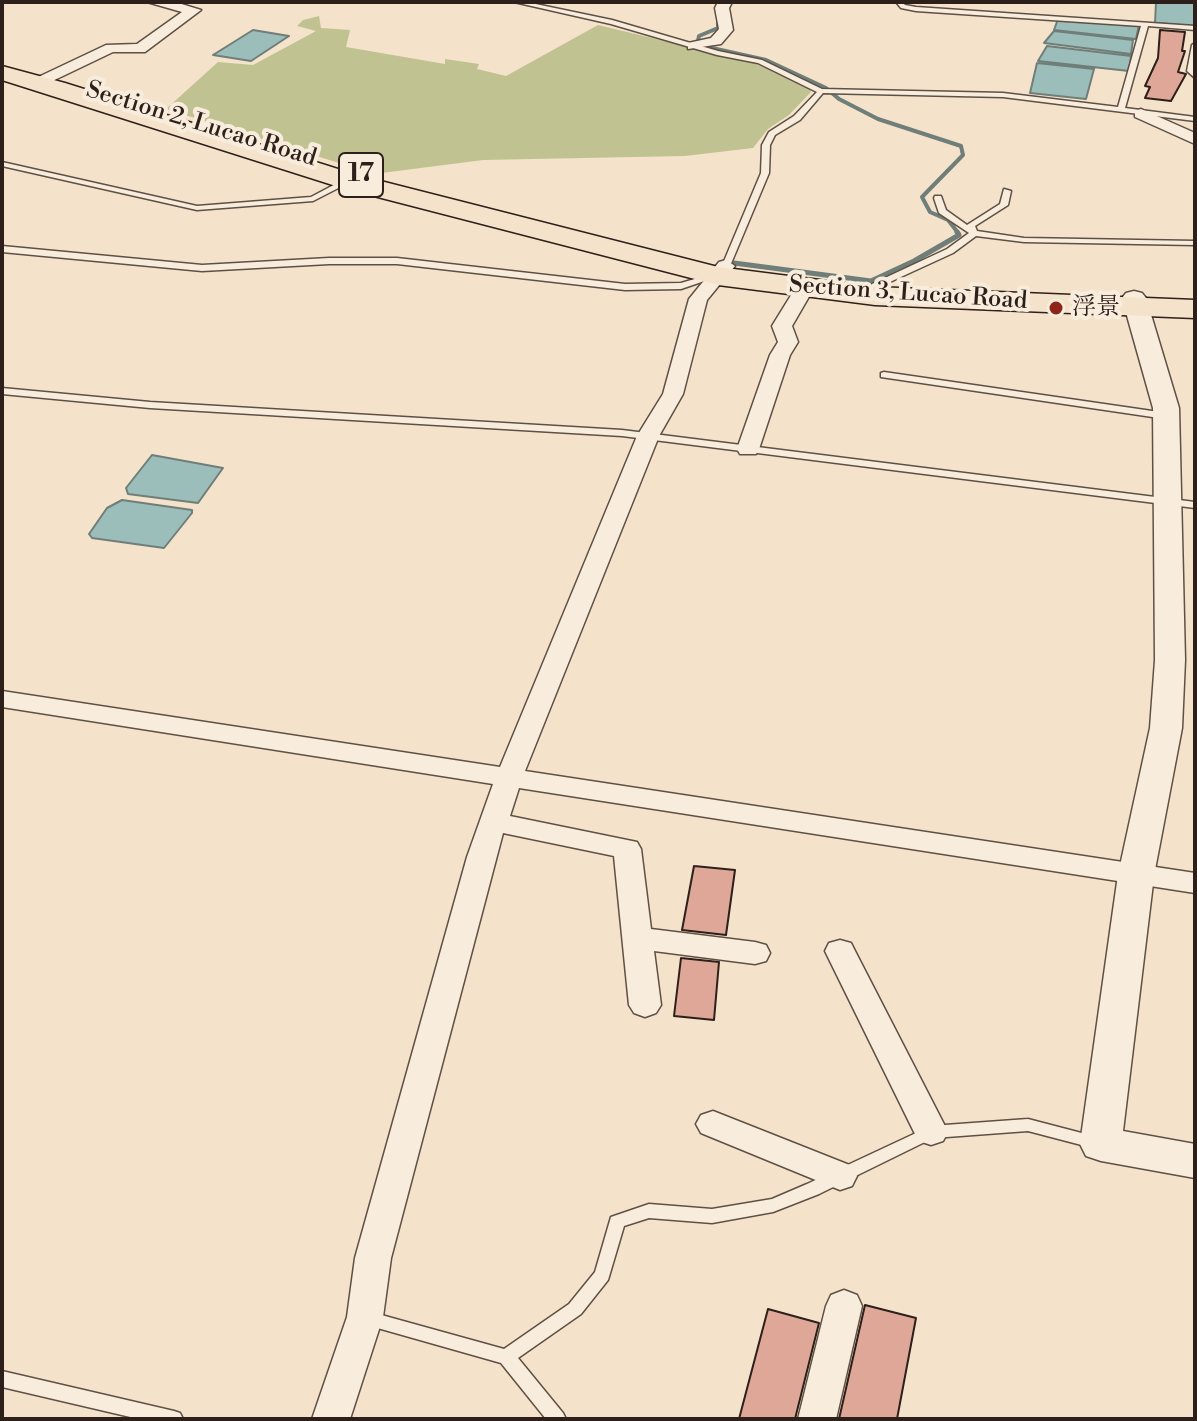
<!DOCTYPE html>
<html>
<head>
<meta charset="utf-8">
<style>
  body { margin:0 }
  #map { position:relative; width:1197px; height:1421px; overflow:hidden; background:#f4e3ca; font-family:"Libre Bodoni",serif }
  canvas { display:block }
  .frame { position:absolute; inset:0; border:4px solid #2d1f19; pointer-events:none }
</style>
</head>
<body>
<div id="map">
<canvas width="1197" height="1421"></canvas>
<div class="frame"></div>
</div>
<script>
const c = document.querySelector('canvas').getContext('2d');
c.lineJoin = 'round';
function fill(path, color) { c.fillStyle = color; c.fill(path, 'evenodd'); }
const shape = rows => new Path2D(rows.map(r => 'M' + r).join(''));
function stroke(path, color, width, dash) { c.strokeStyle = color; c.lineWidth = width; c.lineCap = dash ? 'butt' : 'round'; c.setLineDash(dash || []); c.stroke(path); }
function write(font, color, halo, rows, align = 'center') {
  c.font = font + ' "Libre Bodoni","Noto Serif TC",serif'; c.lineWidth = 8; c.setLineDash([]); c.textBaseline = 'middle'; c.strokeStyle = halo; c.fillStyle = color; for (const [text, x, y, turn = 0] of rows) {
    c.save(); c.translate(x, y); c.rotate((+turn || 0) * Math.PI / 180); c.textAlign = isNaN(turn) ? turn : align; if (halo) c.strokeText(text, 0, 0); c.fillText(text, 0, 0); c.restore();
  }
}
const green = shape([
  [319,16,321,28,350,30,346,47,445,64,445,59,479,64,477,69,506,76,598,25,752,62,809,88,811,92,789,115,768,129,753,148,685,156,483,160,374,174,166,109,218,62,253,65,316,31,297,26,303,20]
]);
const water = shape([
  [1156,2,1195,2,1195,26,1155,23,1156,2],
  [1058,19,1139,25,1136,39,1054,30,1058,19],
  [253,30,289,36,251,61,213,55,253,30],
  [1054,31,1133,40,1131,54,1044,43,1054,31],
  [1047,46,1131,56,1129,71,1038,61,1047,46],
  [1037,63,1094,69,1086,99,1030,93,1037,63],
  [152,455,223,468,198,503,128,494,126,488,152,455],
  [122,500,192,510,192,513,164,548,92,538,89,534,107,508,122,500]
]);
const streamFar1 = shape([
  [718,2,718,28,699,36,698,41,712,48,766,60,826,88,839,99,878,119,961,146,963,155,922,197,930,212,948,220,959,234]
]);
const stream = shape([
  [734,263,871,281,914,261,959,235,957,232]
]);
const building = shape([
  [1160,30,1185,32,1182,51,1185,51,1178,72,1186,74,1171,101,1145,98,1150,87,1145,86,1158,58,1160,30],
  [694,866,735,870,726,935,682,930,694,866],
  [681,958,719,962,714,1020,674,1016,681,958],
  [865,1305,916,1318,897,1419,839,1419,865,1305],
  [768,1309,819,1323,795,1419,739,1419,768,1309]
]);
const service = shape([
  [514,2,526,2,612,20,718,51,762,60,822,89,1003,93,1118,107,1141,26,916,11,901,8,896,2,902,2,905,5,916,7,1195,26,1195,30,1148,26,1125,108,1195,117,1195,121,1003,97,823,93,800,120,775,135,770,145,769,173,730,266,726,269,722,266,761,173,762,145,769,132,794,116,817,92,758,63,717,55,611,24,514,2],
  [1195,43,1194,71,1195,78,1187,71,1192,45,1195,43],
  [2,162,197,206,311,197,345,179,352,181,313,201,197,210,2,166,2,162],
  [1004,189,1011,191,1008,205,975,226,977,231,1024,238,1195,241,1195,245,1024,242,976,236,953,253,879,287,878,298,872,298,872,284,947,249,969,233,939,213,934,198,935,196,941,196,946,210,967,225,1000,204,1004,189],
  [2,246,202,265,329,258,397,258,625,284,681,283,715,273,719,276,681,289,625,290,397,264,329,264,202,271,2,252,2,246],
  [884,372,1166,413,1171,416,1166,419,881,377,881,373,884,372],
  [2,388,150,402,622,430,1195,502,1195,508,622,436,150,408,2,394,2,388],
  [1028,1119,1093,1136,1098,1138,1101,1142,1098,1146,1093,1148,1028,1131,933,1138,819,1194,773,1212,712,1223,649,1218,624,1226,608,1280,581,1314,518,1358,563,1413,566,1419,546,1419,501,1363,367,1325,361,1323,359,1318,361,1313,367,1311,504,1349,569,1304,595,1272,611,1217,649,1204,712,1209,772,1199,807,1184,931,1126,1028,1119],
  [2,1371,174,1411,180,1413,183,1419,139,1419,2,1387,2,1371]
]);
const minor = shape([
  [147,2,175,2,201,10,145,52,113,52,42,86,32,86,32,80,106,45,137,44,182,12,147,2],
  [718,2,732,2,729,8,733,30,721,44,688,49,688,43,711,38,719,29,715,8,718,2],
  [1141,109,1195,133,1195,144,1135,117,1135,111,1141,109],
  [726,260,735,266,707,300,683,394,659,436,525,771,1195,873,1195,893,519,788,510,816,637,842,641,849,651,929,755,942,766,945,770,953,766,961,755,964,654,951,661,1005,656,1013,645,1017,634,1013,629,1005,614,856,503,833,391,1258,383,1317,350,1419,312,1419,347,1317,355,1258,467,857,493,784,2,707,2,691,500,767,637,436,663,394,689,299,719,262,726,260],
  [805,282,814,288,792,326,798,342,790,355,759,449,756,454,740,454,737,449,770,355,778,342,772,326,798,284,805,282],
  [840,940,851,943,855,951,948,1132,943,1141,931,1145,919,1141,914,1132,825,951,829,943,840,940],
  [713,1111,852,1166,857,1176,852,1186,840,1190,701,1133,696,1124,701,1115,713,1111],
  [844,1290,857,1295,862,1306,836,1419,798,1419,826,1306,831,1295,844,1290]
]);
const tertiary = shape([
  [1134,291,1142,293,1146,298,1179,408,1185,660,1182,728,1154,875,1123,1131,1195,1144,1195,1178,1101,1161,1086,1156,1080,1144,1118,875,1150,728,1155,660,1153,408,1122,298,1126,293,1134,291]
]);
const primary = shape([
  [2,66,65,83,357,175,718,267,875,287,1195,300,1195,318,875,305,718,285,339,187,2,80,2,66]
]);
const markers = [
  [1056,308,8,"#8f2418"]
];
const farStreetnames = [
  ["Section 2, Lucao Road",201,125,17],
  ["Section 3, Lucao Road",908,294,4]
];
const farPoinames = [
  ["浮景",1072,308]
];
const shields = [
  [361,175,44]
];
const shieldNames = [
  ["17",361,175]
];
fill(green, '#c1c292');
fill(water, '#9cbeba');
stroke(water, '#707e7a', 2);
stroke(streamFar1, '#707e7a', 4);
stroke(stream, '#707e7a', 5);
fill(building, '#dea797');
stroke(building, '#2d1f19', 2);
stroke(service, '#5f5045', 3);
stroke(minor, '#5f5045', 3);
stroke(tertiary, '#5f5045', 3);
stroke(primary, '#2d1f19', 3);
fill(service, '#f8eddd');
fill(minor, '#f8eddd');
fill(tertiary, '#f8eddd');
fill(primary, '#f4e3ca');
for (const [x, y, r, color] of markers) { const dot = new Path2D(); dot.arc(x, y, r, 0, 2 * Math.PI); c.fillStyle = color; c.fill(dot); stroke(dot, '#f8eddd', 3); }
write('24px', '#2d1f19', '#f8eddd', farStreetnames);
write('24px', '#2d1f19', '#f8eddd', farPoinames, 'left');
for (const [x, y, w] of shields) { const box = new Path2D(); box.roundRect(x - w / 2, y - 22, w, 44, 6); c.fillStyle = '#f8eddd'; c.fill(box); stroke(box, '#2d1f19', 2); }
write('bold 26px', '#2d1f19', null, shieldNames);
</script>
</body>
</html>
